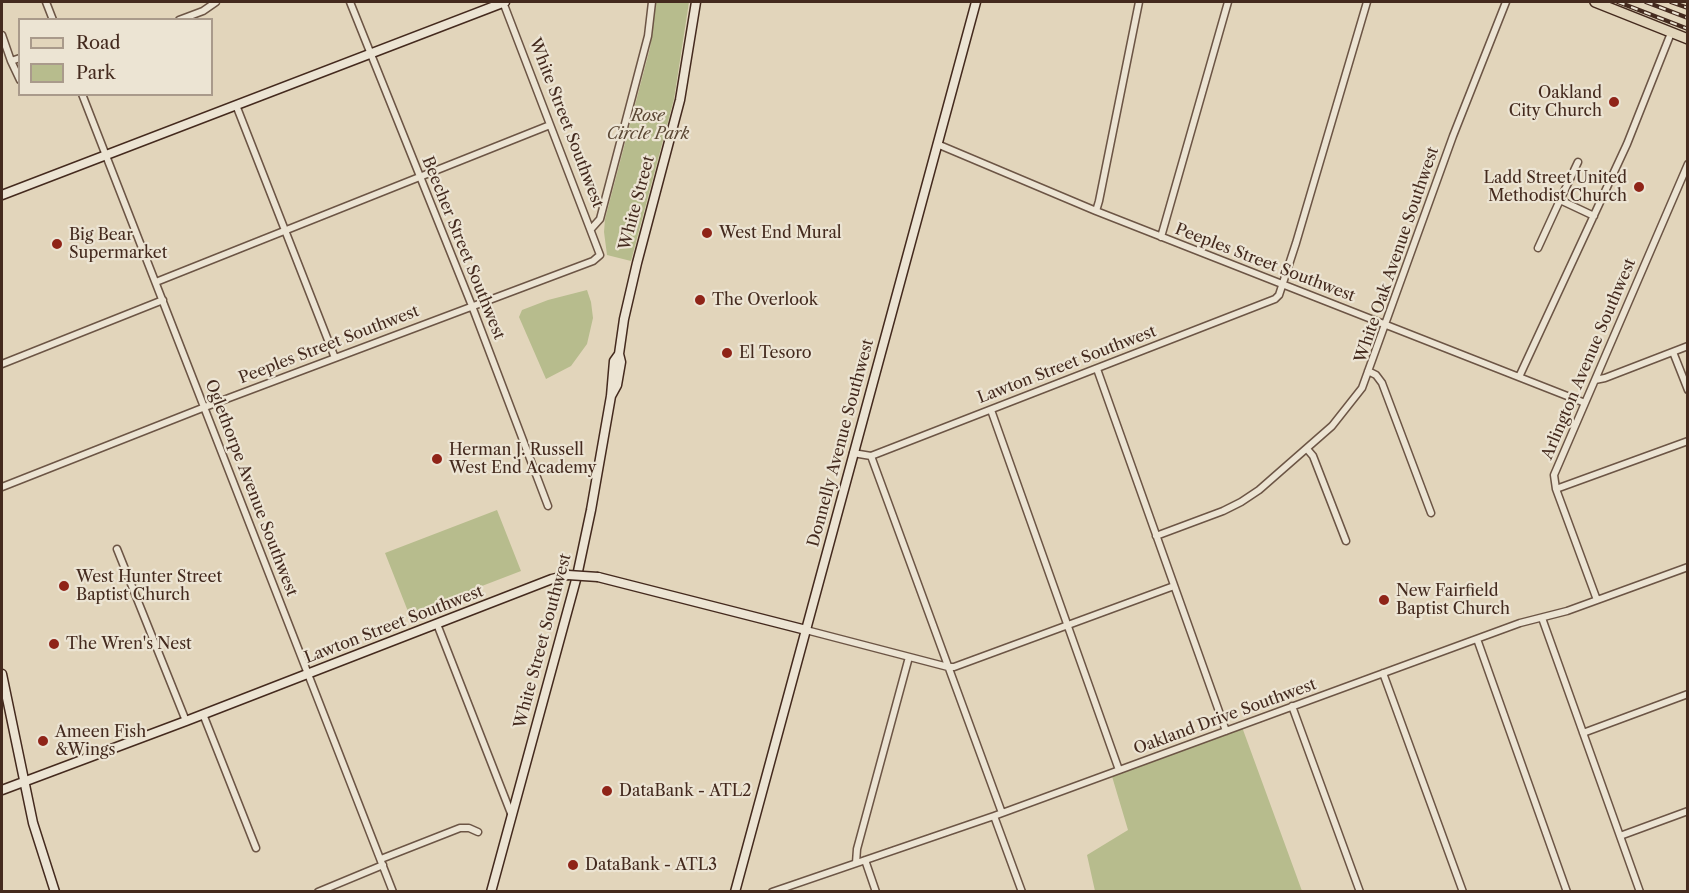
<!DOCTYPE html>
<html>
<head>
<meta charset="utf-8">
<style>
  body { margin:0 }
  #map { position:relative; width:1689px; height:893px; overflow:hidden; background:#e2d5bb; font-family:"Libre Caslon Text",serif }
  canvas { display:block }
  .frame { position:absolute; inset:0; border:3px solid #442a1e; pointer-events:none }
  .legend { position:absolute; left:18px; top:18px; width:195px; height:78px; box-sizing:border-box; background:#ece4d3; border:2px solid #a99a8b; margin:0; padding:8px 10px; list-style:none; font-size:18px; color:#442a1e }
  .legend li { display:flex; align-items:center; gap:12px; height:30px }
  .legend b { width:30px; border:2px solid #a99a8b }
</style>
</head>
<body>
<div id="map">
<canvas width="1689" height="893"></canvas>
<div class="frame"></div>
<ul class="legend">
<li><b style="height:8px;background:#e2d5bb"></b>Road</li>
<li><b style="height:16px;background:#b7bc8d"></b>Park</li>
</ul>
</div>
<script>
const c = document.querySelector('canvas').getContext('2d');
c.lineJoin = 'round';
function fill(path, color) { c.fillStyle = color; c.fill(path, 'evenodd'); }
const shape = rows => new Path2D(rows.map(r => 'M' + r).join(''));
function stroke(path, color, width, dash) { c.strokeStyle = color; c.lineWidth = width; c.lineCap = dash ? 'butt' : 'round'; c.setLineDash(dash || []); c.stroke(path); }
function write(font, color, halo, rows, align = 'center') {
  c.font = font + ' "Libre Caslon Text",serif'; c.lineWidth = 4.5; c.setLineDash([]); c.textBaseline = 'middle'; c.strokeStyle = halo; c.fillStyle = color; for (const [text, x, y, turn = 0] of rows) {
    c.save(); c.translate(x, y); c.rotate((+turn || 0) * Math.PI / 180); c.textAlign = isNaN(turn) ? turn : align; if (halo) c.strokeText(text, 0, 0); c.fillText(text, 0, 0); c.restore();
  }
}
const green = shape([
  [656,2,689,2,674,99,631,261,607,255,604,232,605,219,650,48],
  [587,290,591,302,593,318,587,344,571,366,546,379,519,317,522,310,548,300],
  [497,510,521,571,409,614,385,553],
  [1242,727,1302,891,1095,891,1087,855,1128,830,1111,773]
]);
const street = shape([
  [46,2,53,20],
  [350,2,472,306,548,506],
  [179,20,203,11,216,2],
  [2,35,11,61],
  [20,58,11,61,20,80],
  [82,94,393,892],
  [236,105,335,358],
  [937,144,1096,211,1585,403],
  [1578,162,1560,200,1594,216],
  [1096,211,1099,201,1139,2],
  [591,229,600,219,648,36,652,2],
  [1161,237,1228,2],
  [1538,248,1560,200],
  [156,282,550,125],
  [1673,352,1688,390],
  [2,364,163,300],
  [1097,369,1226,731],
  [1368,371,1376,375,1382,383,1431,513],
  [1519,377,1627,144,1671,33],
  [1595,380,1605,378,1688,346],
  [991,410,1119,770],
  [1307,449,1313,456,1346,541],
  [853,453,871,456,1275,299,1279,295,1296,243,1367,2],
  [871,456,1002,813],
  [2,487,205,407,593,261,600,255,503,2],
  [1556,489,1688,441],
  [1156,536,1223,511,1241,502,1259,490,1332,426,1362,388,1453,136,1506,2],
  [117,549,186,721],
  [1597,600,1556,489,1554,475,1688,164],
  [1542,618,1640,892],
  [437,624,512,816],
  [806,630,948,667,954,667,1174,586],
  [1477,639,1567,892],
  [1383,673,1463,892],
  [1292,706,1360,892],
  [203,714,256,848],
  [1583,733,1688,694],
  [994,816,1022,892],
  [1620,836,1688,811],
  [381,859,460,828,469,828,478,832],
  [865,860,876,892],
  [856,863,857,849,909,657],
  [318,892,383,865],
  [772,892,994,816,1520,623,1567,611,1688,567]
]);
const secondary = shape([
  [2,195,505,2],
  [611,396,617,385,621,362,619,354],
  [598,577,806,630],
  [2,674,33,823,55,892],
  [2,790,186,721,552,579,568,575],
  [491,892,577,576,591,510,611,396,614,361,619,354,624,319,637,263,680,100,696,2],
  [735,892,976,2]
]);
const primary = shape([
  [1595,2,1688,39]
]);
const rail = shape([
  [1618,2,1688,29],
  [1646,2,1688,18],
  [1671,2,1688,8]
]);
const secondaryBridge = shape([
  [568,575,598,577]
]);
const markers = [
  [1614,102,6,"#8f2418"],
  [1639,187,6,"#8f2418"],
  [707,233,6,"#8f2418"],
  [57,244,6,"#8f2418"],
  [700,300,6,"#8f2418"],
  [727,353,6,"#8f2418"],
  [437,459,6,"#8f2418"],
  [64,586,6,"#8f2418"],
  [1384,600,6,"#8f2418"],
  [54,644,6,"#8f2418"],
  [43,741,6,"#8f2418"],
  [607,791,6,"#8f2418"],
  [573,865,6,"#8f2418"]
];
const poiNames = [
  ["Oakland",1602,93,"right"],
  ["City Church",1602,111,"right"],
  ["Ladd Street United",1627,178,"right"],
  ["Methodist Church",1627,196,"right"],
  ["West End Mural",719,233],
  ["Big Bear",69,235],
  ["Supermarket",69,253],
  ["The Overlook",712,300],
  ["El Tesoro",739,353],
  ["Herman J. Russell",449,450],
  ["West End Academy",449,468],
  ["West Hunter Street",76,577],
  ["Baptist Church",76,595],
  ["New Fairfield",1396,591],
  ["Baptist Church",1396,609],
  ["The Wren's Nest",66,644],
  ["Ameen Fish",55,732],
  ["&Wings",55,750],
  ["DataBank - ATL2",619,791],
  ["DataBank - ATL3",585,865]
];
const parkNames = [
  ["Rose",648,116],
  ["Circle Park",648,134]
];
const streetNames = [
  ["White Street Southwest",566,123,69],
  ["White Street",637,203,-75],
  ["Beecher Street Southwest",463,248,68],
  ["White Oak Avenue Southwest",1397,255,-71],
  ["Peeples Street Southwest",1265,263,21],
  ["Peeples Street Southwest",329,345,-21],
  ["Arlington Avenue Southwest",1589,359,-67],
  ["Lawton Street Southwest",1067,365,-21],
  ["Donnelly Avenue Southwest",841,443,-75],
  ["Oglethorpe Avenue Southwest",251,488,69],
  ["Lawton Street Southwest",394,625,-21],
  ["White Street Southwest",543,641,-75],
  ["Oakland Drive Southwest",1225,717,-20]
];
fill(green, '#b7bc8d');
stroke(street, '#6c5545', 9);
stroke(secondary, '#442a1e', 11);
stroke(primary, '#442a1e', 12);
stroke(street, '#ece4d3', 6);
stroke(secondary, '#ece4d3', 8);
stroke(primary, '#e2d5bb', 9);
stroke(rail, '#442a1e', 4.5);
stroke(rail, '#ece4d3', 2, [7]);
stroke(secondaryBridge, '#442a1e', 11, []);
stroke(secondaryBridge, '#ece4d3', 8);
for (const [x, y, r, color] of markers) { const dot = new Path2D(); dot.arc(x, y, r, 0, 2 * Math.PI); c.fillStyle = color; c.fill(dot); stroke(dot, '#ece4d3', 2); }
write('16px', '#442a1e', '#ece4d3', poiNames, 'left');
write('italic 16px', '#5b4734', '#ece4d3', parkNames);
write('16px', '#442a1e', '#ece4d3', streetNames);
</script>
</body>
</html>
